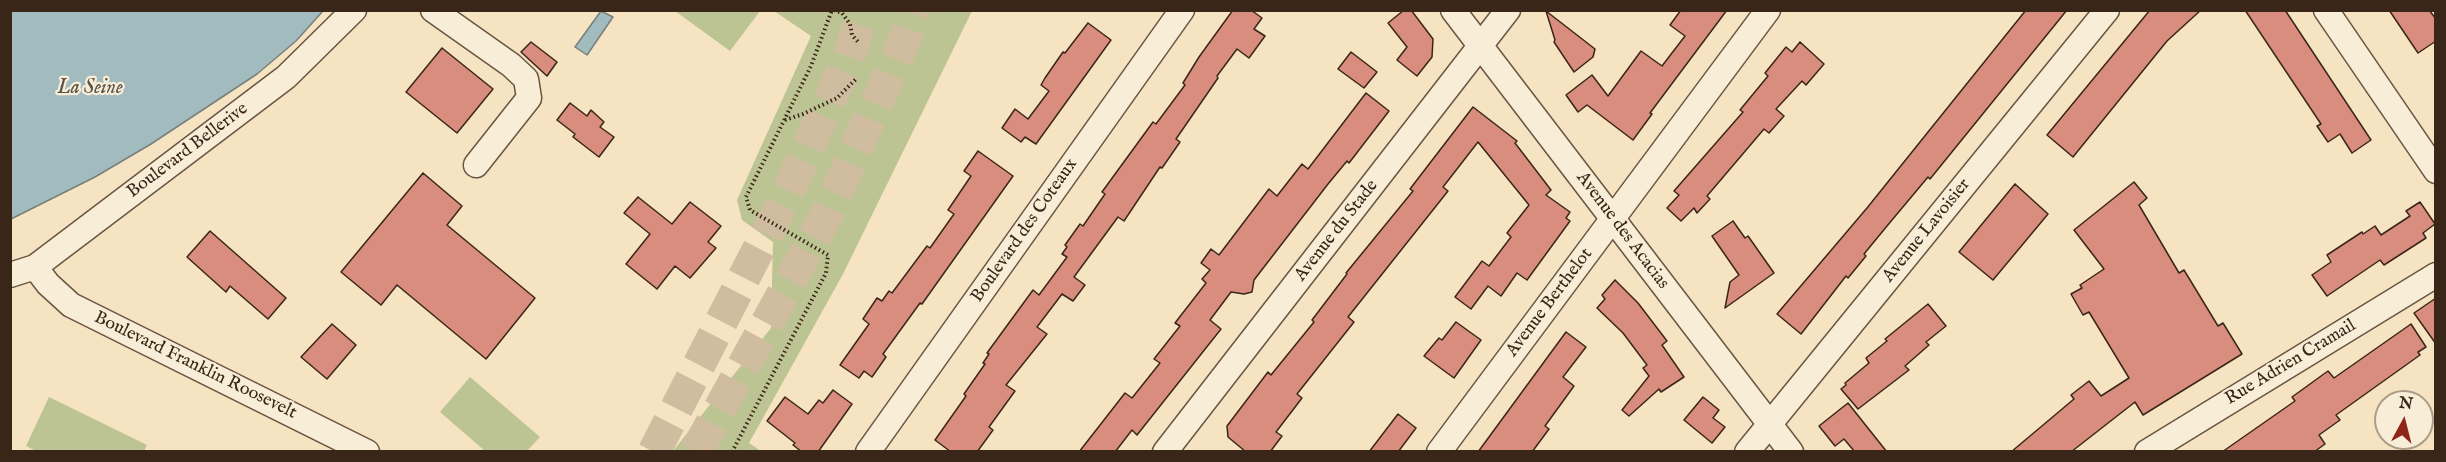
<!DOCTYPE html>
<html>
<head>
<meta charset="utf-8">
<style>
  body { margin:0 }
  #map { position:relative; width:2446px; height:462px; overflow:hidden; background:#f5e3c2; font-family:"IM FELL English",serif }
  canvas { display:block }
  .frame { position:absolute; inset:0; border:12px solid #3a2618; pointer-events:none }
  .north { position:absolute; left:2374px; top:390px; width:60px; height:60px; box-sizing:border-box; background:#f8edd7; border:2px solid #ac9d8b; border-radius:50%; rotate:7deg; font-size:16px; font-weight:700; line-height:24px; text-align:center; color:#3a2618 }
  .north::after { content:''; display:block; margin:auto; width:21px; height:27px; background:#8f2418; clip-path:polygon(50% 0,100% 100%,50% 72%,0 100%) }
</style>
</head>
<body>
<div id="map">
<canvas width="2446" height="462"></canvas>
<div class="frame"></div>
<div class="north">N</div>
</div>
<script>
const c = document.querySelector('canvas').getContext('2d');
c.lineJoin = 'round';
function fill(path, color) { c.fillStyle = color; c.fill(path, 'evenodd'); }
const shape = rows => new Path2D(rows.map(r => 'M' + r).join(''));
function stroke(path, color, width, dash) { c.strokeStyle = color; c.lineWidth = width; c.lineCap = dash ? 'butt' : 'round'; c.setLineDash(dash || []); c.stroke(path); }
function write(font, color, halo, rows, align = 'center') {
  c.font = font + ' "IM FELL English",serif'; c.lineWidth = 4.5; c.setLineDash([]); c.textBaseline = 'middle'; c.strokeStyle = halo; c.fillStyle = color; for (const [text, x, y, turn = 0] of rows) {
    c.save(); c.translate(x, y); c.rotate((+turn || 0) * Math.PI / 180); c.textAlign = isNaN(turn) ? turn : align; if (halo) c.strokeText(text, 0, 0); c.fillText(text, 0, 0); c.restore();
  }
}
const green = shape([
  [675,11,760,11,730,51],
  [774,11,972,11,843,274,749,443,761,451,673,451,771,328,773,242,742,220,737,200,811,36],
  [470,377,540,437,527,451,485,451,440,412],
  [49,397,147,445,144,451,38,452,26,446]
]);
const water = shape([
  [11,10,323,10,323,11,296,41,257,74,151,144,95,177,11,219,11,10],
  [601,11,613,17,587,55,575,47,601,11]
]);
const building = shape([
  [1233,10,1251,10,1262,18,1254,29,1265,36,1249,58,1237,49,1217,76,1218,78,1176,139,1180,142,1162,168,1160,167,1124,221,1118,217,1074,277,1085,285,1073,301,1062,294,1037,327,1047,334,1006,385,1015,391,989,427,993,430,977,452,951,452,935,440,966,396,964,394,985,364,983,363,989,354,987,353,1033,290,1039,295,1067,257,1062,254,1067,247,1065,245,1080,224,1083,226,1105,194,1102,192,1153,122,1156,124,1185,85,1183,83,1199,57,1233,10],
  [1404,10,1411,10,1433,39,1432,57,1417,76,1397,60,1407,47,1388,23,1404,10],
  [1681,10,1727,10,1650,113,1652,114,1633,140,1587,105,1578,112,1566,95,1592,75,1608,96,1641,51,1662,66,1685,36,1670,25,1681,10],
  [2026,10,2067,10,1930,179,1928,177,1887,226,1864,254,1866,256,1848,278,1846,276,1801,334,1777,314,1867,208,2026,10],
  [2150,10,2201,10,2167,41,2073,157,2047,135,2150,10],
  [2245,10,2285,10,2371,140,2352,153,2340,134,2328,142,2317,126,2321,124,2245,10],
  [2389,10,2429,10,2436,19,2436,41,2418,53,2389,10],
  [1546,11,1595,49,1593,57,1574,72,1554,42,1555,40,1546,11],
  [1088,23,1111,40,1036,144,1025,137,1021,142,1002,128,1015,109,1028,119,1049,91,1041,85,1045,78,1063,52,1065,53,1088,23],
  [531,42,557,62,547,76,521,52,531,42],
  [1800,42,1824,64,1806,85,1802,81,1776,109,1784,116,1769,133,1764,129,1707,196,1710,199,1697,213,1694,208,1681,221,1667,208,1679,195,1674,191,1743,112,1740,110,1768,76,1765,73,1786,47,1792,52,1800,42],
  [442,48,493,89,457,133,406,92,442,48],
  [1351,52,1377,72,1364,88,1338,69,1351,52],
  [1366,93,1389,111,1349,163,1347,161,1328,184,1254,280,1252,292,1244,294,1231,292,1210,320,1221,329,1137,435,1132,430,1115,452,1079,452,1125,393,1132,398,1160,363,1154,359,1180,326,1175,323,1206,283,1202,279,1210,270,1201,263,1211,249,1219,255,1269,189,1277,196,1302,164,1308,169,1366,93],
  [570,103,587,116,591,110,604,122,600,127,614,137,599,157,573,137,575,134,557,120,570,103],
  [1473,107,1517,141,1515,143,1551,190,1546,195,1570,212,1566,218,1570,221,1527,280,1517,273,1501,296,1488,286,1471,309,1455,297,1482,261,1489,266,1511,237,1507,233,1529,205,1478,142,1443,187,1448,191,1348,317,1354,322,1297,394,1302,398,1276,432,1282,436,1270,452,1246,452,1228,437,1227,426,1268,372,1271,375,1314,322,1312,320,1347,274,1346,273,1413,191,1410,189,1473,107],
  [978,151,1013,176,922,304,920,303,883,354,886,357,872,377,864,371,859,378,840,365,869,324,863,319,877,298,882,301,889,291,892,293,927,246,930,248,954,214,948,210,971,176,964,171,978,151],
  [423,173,462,206,447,225,535,298,486,359,397,285,381,305,341,272,423,173],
  [2134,182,2147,198,2139,205,2179,273,2184,270,2218,326,2223,323,2242,354,2143,415,2135,402,2071,452,2011,452,2074,399,2071,395,2089,381,2101,396,2129,378,2089,312,2083,315,2071,294,2082,288,2080,285,2104,269,2074,230,2134,182],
  [2015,184,2048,214,1993,280,1959,252,2015,184],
  [638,197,672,224,690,202,721,226,708,242,716,248,690,278,675,266,657,289,626,264,650,234,624,213,638,197],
  [2420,202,2435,224,2423,233,2426,238,2384,265,2380,260,2327,296,2312,275,2331,262,2327,255,2362,232,2363,234,2375,226,2381,235,2410,216,2406,211,2420,202],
  [1733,221,1745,238,1748,236,1774,273,1725,308,1730,282,1739,275,1712,236,1733,221],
  [210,231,286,298,268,319,230,286,226,292,187,257,210,231],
  [1615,280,1638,303,1667,341,1662,345,1684,377,1661,392,1659,389,1629,416,1622,410,1649,376,1643,368,1647,365,1623,333,1597,308,1605,299,1602,295,1615,280],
  [2436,298,2436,344,2414,313,2436,298],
  [1928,304,1946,326,1926,342,1929,345,1905,366,1909,370,1858,409,1841,389,1846,385,1845,383,1869,363,1866,358,1887,341,1885,339,1928,304],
  [1456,322,1481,340,1454,378,1424,356,1439,338,1442,340,1456,322],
  [332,324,356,345,327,379,301,357,332,324],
  [2411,324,2426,347,2418,352,2420,355,2336,415,2340,420,2319,435,2325,444,2314,452,2222,452,2295,401,2292,397,2328,371,2334,378,2411,324],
  [1566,332,1586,347,1563,377,1574,386,1545,426,1549,429,1532,452,1478,452,1566,332],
  [833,390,852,404,818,452,802,452,793,445,795,443,767,421,785,397,808,414,819,400,823,403,833,390],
  [1703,397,1719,410,1713,418,1725,427,1712,443,1684,420,1703,397],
  [1848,403,1887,452,1855,452,1844,439,1835,446,1819,426,1848,403],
  [1398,414,1416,428,1398,452,1369,452,1398,414]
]);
const highwayTunnel = shape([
  [654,452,787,194,848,59,864,10],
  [696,452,829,210,907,34,915,10]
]);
const path = shape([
  [834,10,842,13,850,24,852,35,859,43],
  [785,120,803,114,837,98,857,78],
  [732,452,826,273,828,255,750,210,746,197,811,66,832,10]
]);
const minor = shape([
  [433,10,511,65,526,79,529,98,476,165],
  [1453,10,1791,452],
  [2326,10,2436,171],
  [35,267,48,284,71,305,367,452],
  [10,275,35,267,286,77,354,10],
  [868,452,1182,10],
  [1165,452,1508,10],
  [1439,452,1768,10],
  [1747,452,2107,10],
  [2147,452,2436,275]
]);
const streetNames = [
  ["Boulevard Bellerive",188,151,-37],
  ["Boulevard des Coteaux",1025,231,-55],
  ["Avenue du Stade",1337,231,-52],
  ["Avenue des Acacias",1622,231,53],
  ["Avenue Lavoisier",1927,231,-51],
  ["Avenue Berthelot",1550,303,-53],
  ["Rue Adrien Cramail",2291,363,-31],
  ["Boulevard Franklin Roosevelt",195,366,26]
];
const waterNames = [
  ["La Seine",90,89]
];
fill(green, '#bcc493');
fill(water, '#a2bbbe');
stroke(water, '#787f7c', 1.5);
fill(building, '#d98d7e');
stroke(building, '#3a2618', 1.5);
stroke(highwayTunnel, '#d0bda0', 33, [33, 16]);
stroke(minor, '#695542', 27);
stroke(path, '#3a2618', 4, [1.5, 3]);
stroke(minor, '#f8edd7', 24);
write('18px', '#3a2618', '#f8edd7', streetNames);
write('italic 20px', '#59534a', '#f8edd7', waterNames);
</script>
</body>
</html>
